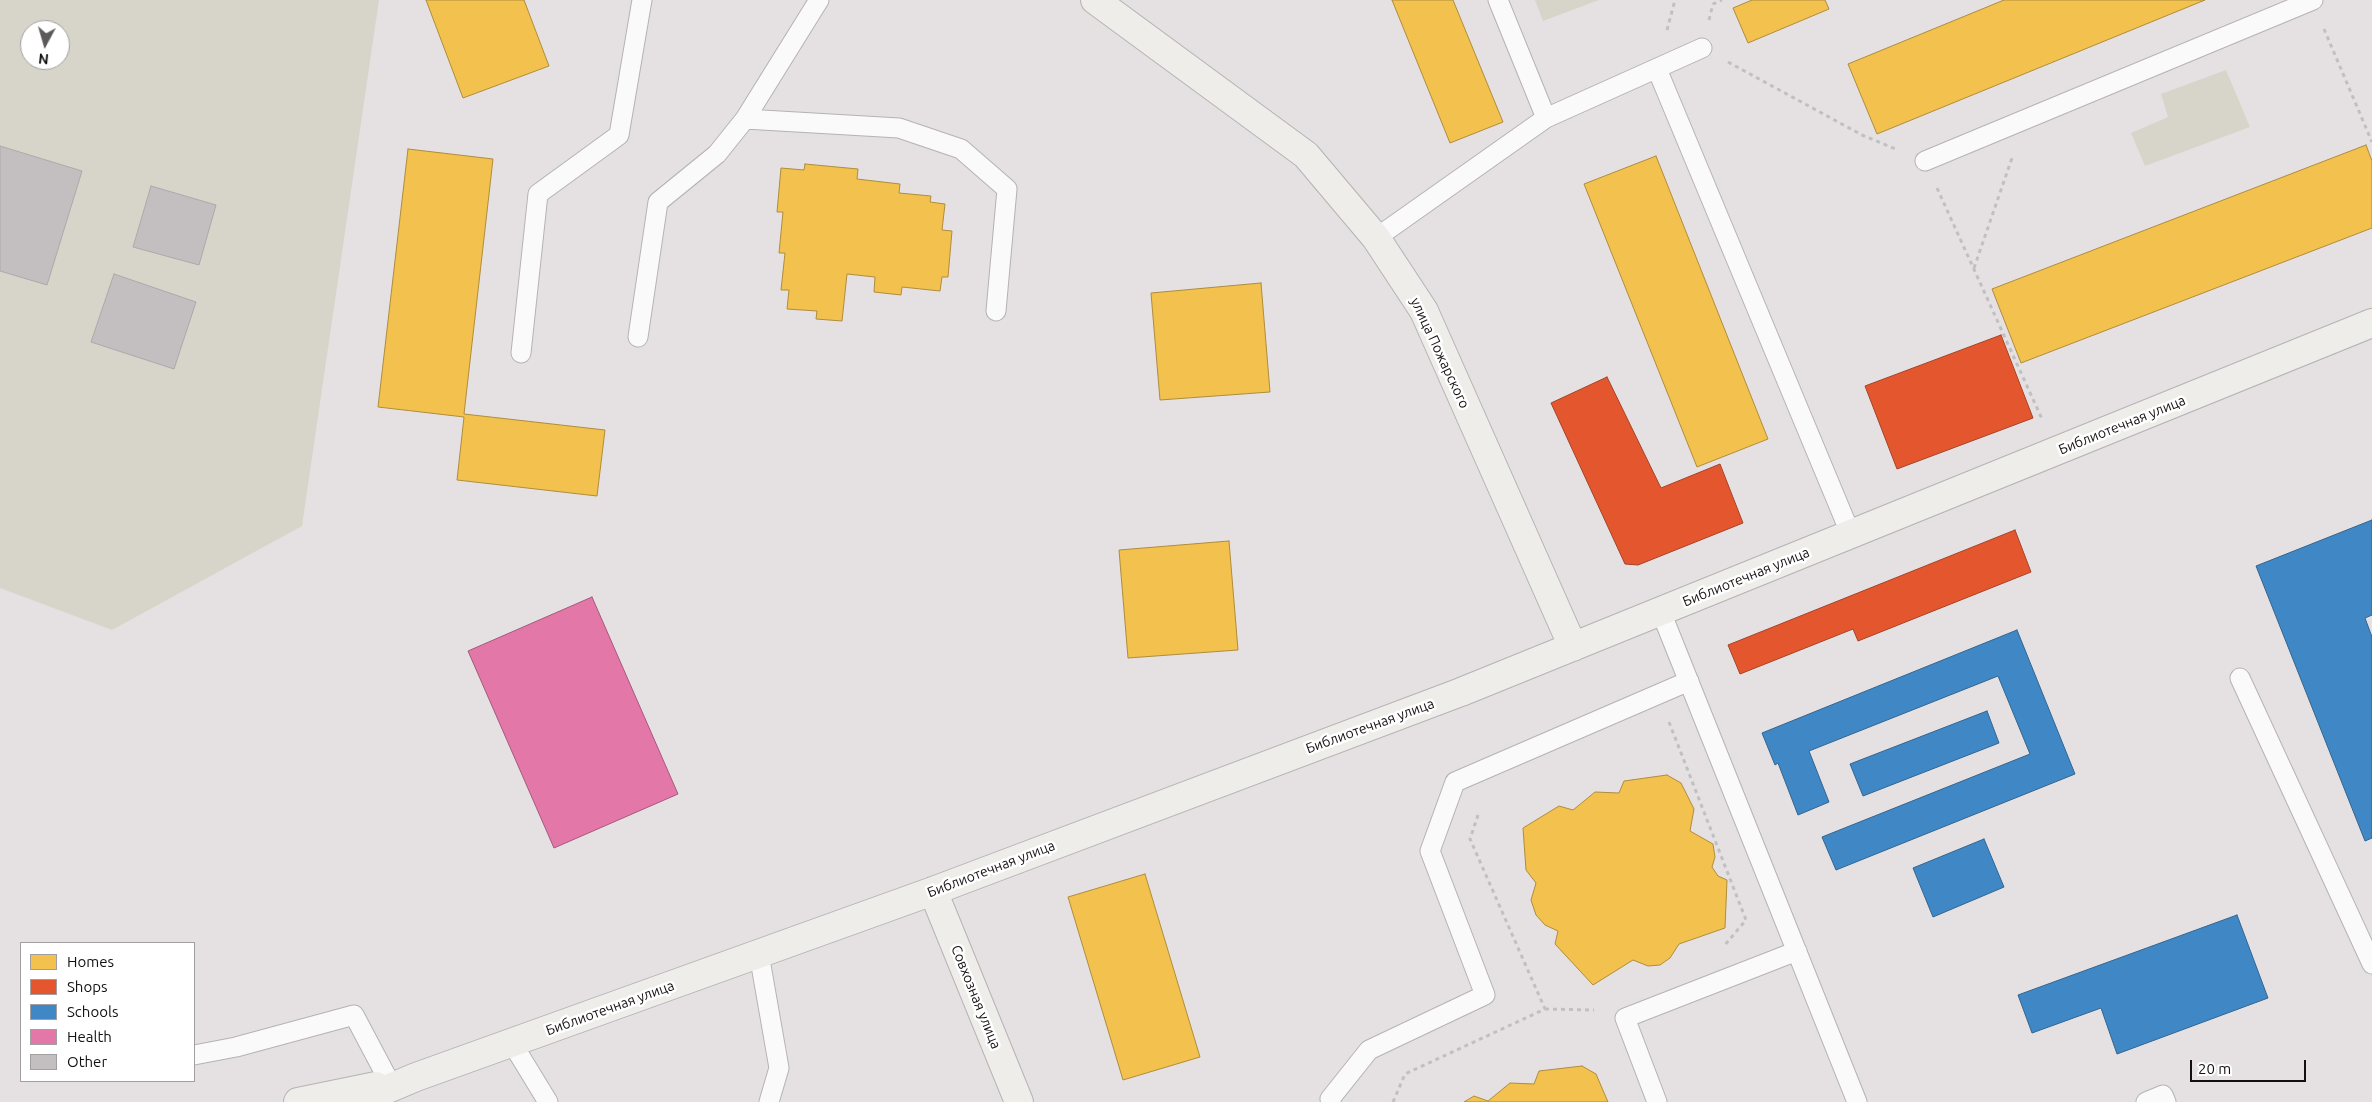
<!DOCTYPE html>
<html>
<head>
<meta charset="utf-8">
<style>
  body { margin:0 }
  #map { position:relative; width:2372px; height:1102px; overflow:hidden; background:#e5e1e3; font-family:Ubuntu,sans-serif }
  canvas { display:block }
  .legend { position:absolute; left:20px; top:942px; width:175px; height:140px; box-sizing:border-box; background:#fff; border:1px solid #a19fa0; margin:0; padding:6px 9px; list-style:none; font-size:15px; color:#131012 }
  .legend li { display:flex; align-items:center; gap:10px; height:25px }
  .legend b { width:25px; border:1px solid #a19fa0 }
  .north { position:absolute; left:20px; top:20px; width:50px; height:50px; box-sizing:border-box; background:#fff; border:1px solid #a19fa0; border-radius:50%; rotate:186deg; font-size:14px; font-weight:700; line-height:20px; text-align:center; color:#131012 }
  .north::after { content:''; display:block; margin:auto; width:18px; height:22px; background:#5c595b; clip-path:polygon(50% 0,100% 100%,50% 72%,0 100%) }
  .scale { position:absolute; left:2190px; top:1060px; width:116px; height:22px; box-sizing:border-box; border:2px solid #131012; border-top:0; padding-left:6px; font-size:15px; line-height:18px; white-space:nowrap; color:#131012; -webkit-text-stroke:4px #fff; paint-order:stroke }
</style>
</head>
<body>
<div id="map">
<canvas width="2372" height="1102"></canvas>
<ul class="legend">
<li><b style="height:14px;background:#f2c14e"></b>Homes</li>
<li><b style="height:14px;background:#e4572e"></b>Shops</li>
<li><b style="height:14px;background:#3f88c5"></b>Schools</li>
<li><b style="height:14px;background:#e377a8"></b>Health</li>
<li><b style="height:14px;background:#c3bfc1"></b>Other</li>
</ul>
<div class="north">N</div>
<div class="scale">20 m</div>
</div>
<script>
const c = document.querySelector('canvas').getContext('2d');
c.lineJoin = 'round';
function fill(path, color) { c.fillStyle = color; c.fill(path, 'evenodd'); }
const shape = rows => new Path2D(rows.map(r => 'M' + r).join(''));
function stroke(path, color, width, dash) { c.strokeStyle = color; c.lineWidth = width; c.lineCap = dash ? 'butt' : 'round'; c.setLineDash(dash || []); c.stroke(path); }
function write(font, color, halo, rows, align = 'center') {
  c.font = font + ' Ubuntu,sans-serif'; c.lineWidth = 5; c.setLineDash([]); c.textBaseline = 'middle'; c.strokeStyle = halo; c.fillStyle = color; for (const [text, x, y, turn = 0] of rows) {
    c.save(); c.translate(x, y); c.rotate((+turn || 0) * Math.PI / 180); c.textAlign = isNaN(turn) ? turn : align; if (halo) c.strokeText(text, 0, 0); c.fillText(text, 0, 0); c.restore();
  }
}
const green = shape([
  [0,0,379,0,302,526,112,630,0,588],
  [30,30,60,30,60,60,30,60],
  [1535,0,1599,0,1543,21],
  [2226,70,2250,127,2145,166,2131,133,2168,117,2161,94]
]);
const homes = shape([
  [426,0,524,0,549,66,463,98,426,0],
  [1392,0,1453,0,1503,122,1450,143,1392,0],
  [1752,0,1825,0,1829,9,1748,43,1733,8,1752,0],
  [2004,0,2205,0,1877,134,1848,64,2004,0],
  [2366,145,2372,161,2372,228,2021,363,1992,289,2366,145],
  [408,149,493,159,464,414,605,430,597,496,457,480,464,417,378,407,408,149],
  [1656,156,1768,439,1697,467,1584,184,1656,156],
  [805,164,858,169,857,179,900,184,899,193,931,196,930,202,945,204,942,230,952,231,948,277,942,277,940,291,902,287,901,295,874,292,875,277,847,274,842,321,816,319,817,311,787,309,789,290,781,290,785,253,779,253,783,212,777,212,781,168,804,170,805,164],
  [1261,283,1270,392,1160,400,1151,293,1261,283],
  [1229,541,1238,650,1128,658,1119,550,1229,541],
  [1667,775,1681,783,1694,809,1690,831,1713,844,1715,857,1712,867,1718,876,1727,880,1725,928,1679,944,1670,958,1660,965,1648,966,1633,960,1593,985,1555,944,1558,931,1545,925,1536,915,1531,900,1536,883,1526,870,1523,828,1559,806,1573,810,1595,792,1619,793,1624,781,1667,775],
  [1145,874,1200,1057,1123,1080,1068,897,1145,874],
  [1582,1066,1596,1074,1608,1102,1464,1102,1474,1096,1488,1101,1510,1083,1534,1084,1539,1071,1582,1066]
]);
const shops = shape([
  [2001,335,2033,418,1897,469,1865,386,2001,335],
  [1607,377,1661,488,1720,464,1743,523,1638,565,1625,564,1551,403,1607,377],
  [2015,530,2031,572,1858,641,1853,629,1740,674,1728,645,2015,530]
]);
const schools = shape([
  [2372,520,2372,615,2365,618,2372,637,2372,838,2365,841,2256,566,2372,520],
  [2017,630,2075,774,1836,870,1822,837,2030,754,1998,676,1809,751,1829,802,1798,815,1778,763,1775,765,1762,733,2017,630],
  [1987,711,1999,743,1863,796,1850,764,1987,711],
  [1984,839,2004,887,1933,917,1913,868,1984,839],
  [2237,915,2268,998,2117,1054,2101,1008,2032,1033,2018,995,2237,915]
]);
const health = shape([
  [592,597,678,794,554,848,468,651,592,597]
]);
const building = shape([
  [0,146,82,171,47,285,0,271,0,146],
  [151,186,216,205,199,265,133,247,151,186],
  [114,274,196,302,174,369,91,342,114,274]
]);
const path = shape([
  [1709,20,1713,4,1722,0],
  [2324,29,2372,142],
  [1667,30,1675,0],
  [1728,62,1862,135,1898,150],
  [1937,188,2042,419],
  [1974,268,2012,158],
  [1669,722,1746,920,1724,946],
  [1545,1009,1594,1010],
  [1393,1102,1405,1074,1545,1009,1470,839,1479,812]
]);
const lane = shape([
  [819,0,745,119,899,128,961,149,1007,189,996,311],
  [1498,0,1546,118],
  [1657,69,1851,535],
  [1925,161,2313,0],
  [1376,238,1546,118,1702,48],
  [638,337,658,202,717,154,745,119],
  [521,353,538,194,619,135,642,0],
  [1661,612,1857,1102],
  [2240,678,2372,964],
  [759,954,779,1068,769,1102],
  [512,1043,548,1102],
  [194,1055,236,1047,354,1015,390,1083],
  [1331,1102,1330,1099,1369,1050,1485,995,1430,851,1455,782,1689,681],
  [1657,1102,1625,1018,1797,951],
  [2146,1102,2163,1095,2166,1102]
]);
const secondary = shape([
  [1095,0,1306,155,1376,238,1424,311,1573,647],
  [933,891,1019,1102],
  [298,1102,376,1086],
  [357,1102,416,1077,933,891,1461,692,2372,323]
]);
const streetNames = [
  ["улица Пожарского",1440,353,65],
  ["Библиотечная улица",2122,425,-22],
  ["Библиотечная улица",1746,577,-22],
  ["Библиотечная улица",1370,726,-20],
  ["Библиотечная улица",991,869,-21],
  ["Совхозная улица",976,997,68],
  ["Библиотечная улица",610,1008,-20]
];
fill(green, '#d7d5c9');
fill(homes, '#f2c14e');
stroke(homes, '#af8c3c', 1);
fill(shops, '#e4572e');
stroke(shops, '#a54226', 1);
fill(schools, '#3f88c5');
stroke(schools, '#32648f', 1);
fill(health, '#e377a8');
stroke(health, '#a5587b', 1);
fill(building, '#c3bfc1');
stroke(building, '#aca9ab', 1);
stroke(lane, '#b5b2b4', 21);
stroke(secondary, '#b5b2b4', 30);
stroke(path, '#c1c0c0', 3, [4, 4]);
stroke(lane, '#fbfafb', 19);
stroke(secondary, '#eeedea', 28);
write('14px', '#131012', '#fff', streetNames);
</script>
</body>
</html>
